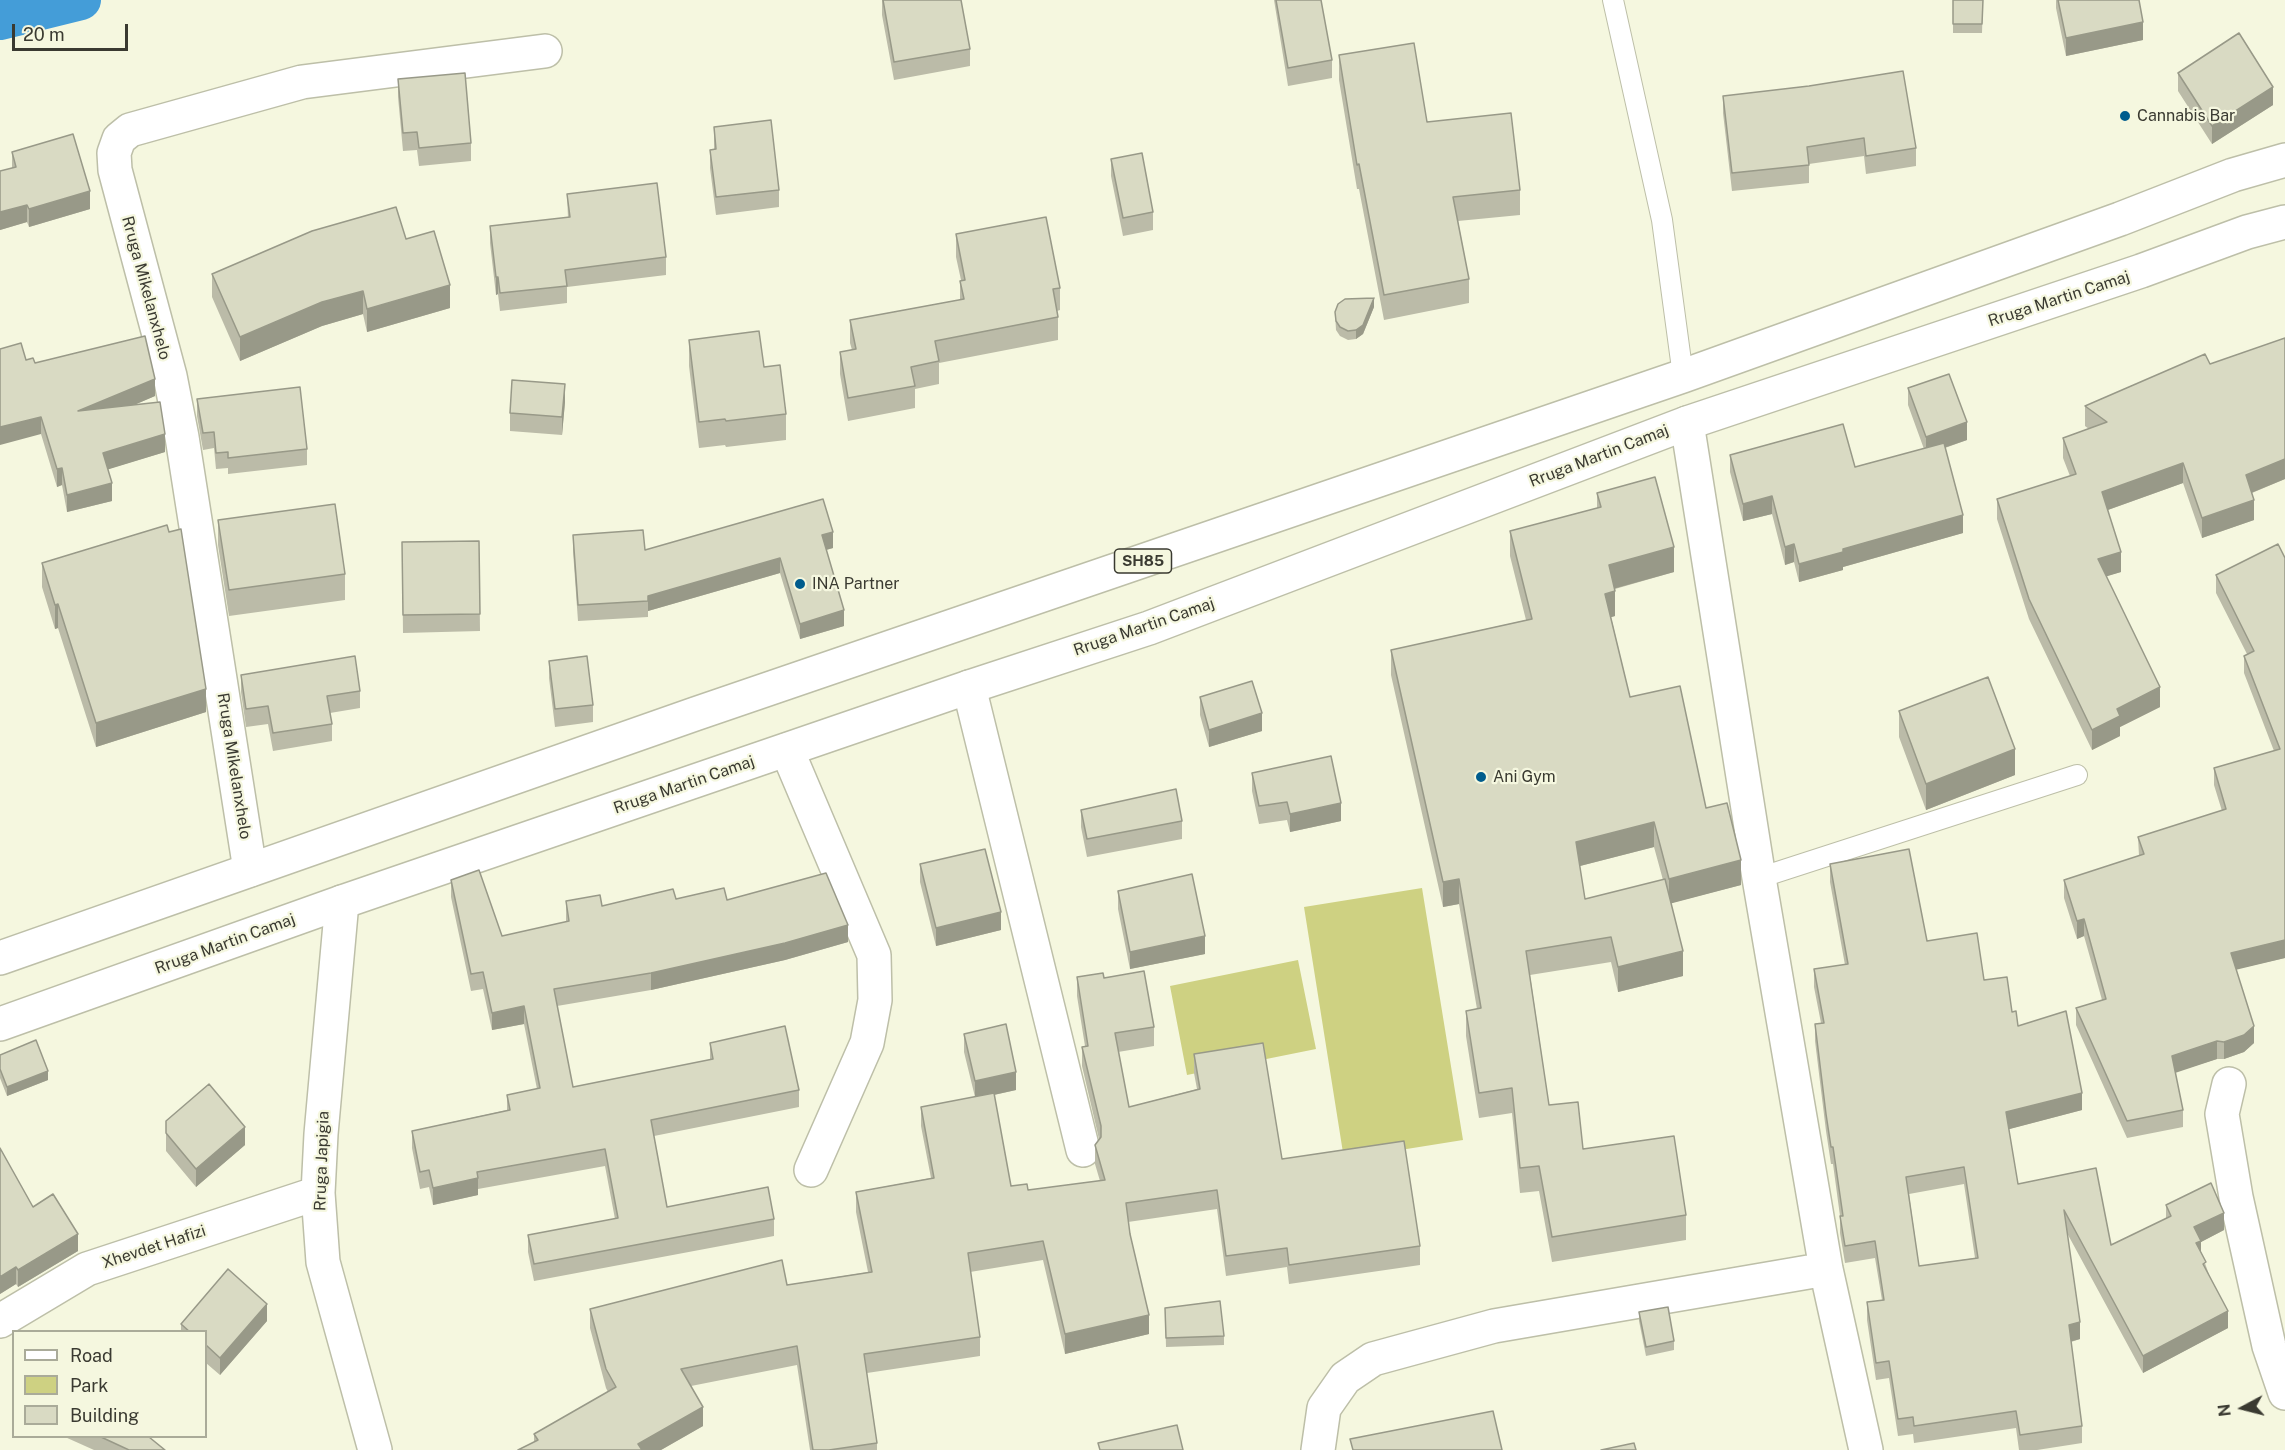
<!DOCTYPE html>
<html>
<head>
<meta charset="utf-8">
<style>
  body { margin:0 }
  #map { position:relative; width:2285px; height:1450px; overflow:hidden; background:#f5f7df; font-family:"Public Sans",sans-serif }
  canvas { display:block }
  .legend { position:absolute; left:12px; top:1330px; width:195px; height:108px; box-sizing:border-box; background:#f5f7df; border:2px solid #aaab99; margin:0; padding:8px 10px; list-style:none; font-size:18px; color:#3a3a31 }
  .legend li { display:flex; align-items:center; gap:12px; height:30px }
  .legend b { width:30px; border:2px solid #aaab99 }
  .north { position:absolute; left:2213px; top:1378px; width:60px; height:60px; -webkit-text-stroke:4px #f5f7df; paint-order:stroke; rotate:263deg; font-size:16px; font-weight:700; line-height:24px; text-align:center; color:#3a3a31 }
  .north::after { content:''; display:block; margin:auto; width:21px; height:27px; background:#3a3a31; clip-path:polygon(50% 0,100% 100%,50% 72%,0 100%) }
  .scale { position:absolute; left:12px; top:24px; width:116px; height:27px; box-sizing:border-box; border:3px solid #3a3a31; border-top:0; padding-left:8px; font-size:18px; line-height:21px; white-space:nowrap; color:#3a3a31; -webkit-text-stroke:4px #f5f7df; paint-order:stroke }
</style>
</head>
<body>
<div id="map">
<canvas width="2285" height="1450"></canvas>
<ul class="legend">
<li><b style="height:8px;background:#fff"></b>Road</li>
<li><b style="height:16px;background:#ced182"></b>Park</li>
<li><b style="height:16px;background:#d9dac3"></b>Building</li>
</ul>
<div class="north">N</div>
<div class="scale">20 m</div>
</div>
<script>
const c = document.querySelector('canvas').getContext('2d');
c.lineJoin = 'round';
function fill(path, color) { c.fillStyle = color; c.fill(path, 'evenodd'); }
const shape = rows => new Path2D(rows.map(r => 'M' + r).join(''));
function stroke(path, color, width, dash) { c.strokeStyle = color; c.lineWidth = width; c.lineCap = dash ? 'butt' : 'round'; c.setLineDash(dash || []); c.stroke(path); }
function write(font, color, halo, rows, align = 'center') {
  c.font = font + ' "Public Sans",sans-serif'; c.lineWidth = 4.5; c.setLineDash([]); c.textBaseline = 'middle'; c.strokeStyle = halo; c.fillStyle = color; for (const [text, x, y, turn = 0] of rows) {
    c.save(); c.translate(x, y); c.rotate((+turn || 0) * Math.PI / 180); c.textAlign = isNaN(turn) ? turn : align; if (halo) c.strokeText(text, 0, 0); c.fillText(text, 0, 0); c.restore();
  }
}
const green = shape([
  [1422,888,1463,1140,1344,1159,1304,907],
  [1298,960,1316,1049,1187,1075,1170,986]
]);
const canal = shape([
  [0,20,81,0]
]);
const lane = shape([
  [1613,0,1662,220,1683,376],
  [1759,878,2077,775]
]);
const street = shape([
  [1687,423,1759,878,1826,1269,1866,1450],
  [969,687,1083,1150],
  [787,750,874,955,875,1000,867,1043,811,1170],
  [250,870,182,437,170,376,115,170,114,153,119,139,130,130,302,82,545,51],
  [342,902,321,1134,318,1193,323,1262,375,1450],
  [2229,1084,2222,1114,2236,1197,2269,1346,2285,1393],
  [0,1321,87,1269,318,1193],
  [1318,1450,1324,1408,1345,1378,1373,1359,1494,1326,1826,1269]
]);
const highway = shape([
  [0,958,695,714,1683,376,2120,219,2233,175,2285,160],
  [0,1024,342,902,969,687,1149,628,1687,423,2141,271,2247,232,2285,222]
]);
const wall = shape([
  [882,0,961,0,970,49,970,66,894,80,882,15],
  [1274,0,1321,0,1332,60,1332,78,1288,86],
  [1953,0,1983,0,1982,33,1953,33],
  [2056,0,2139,0,2143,40,2066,56,2056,8],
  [1339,55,1520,190,1520,215,1458,221,1469,279,1469,303,1384,320,1359,189,1357,189,1339,80],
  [2178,73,2273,105,2212,144,2178,91],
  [398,79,471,143,471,161,419,166,417,150,403,151,398,97],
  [1723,96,1916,148,1916,166,1866,174,1864,156,1809,164,1809,183,1732,191,1723,113],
  [714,127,779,190,779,207,716,215,710,168,710,150,714,149],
  [12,152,90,209,29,227,27,222,0,230,0,171,12,168],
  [1111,159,1153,212,1153,230,1123,236,1111,176],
  [567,194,666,257,666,275,567,287,567,303,500,311,498,294,496,295,490,243,490,226,568,218],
  [956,234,1060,288,1060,310,1057,311,1058,317,1058,340,939,363,939,384,915,389,915,408,848,421,840,374,840,352,852,350,850,343,850,320,960,300,960,281,961,280,956,257],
  [406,239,450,308,367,332,363,314,322,326,240,361,212,297,212,274],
  [1374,307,1363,334,1356,339,1348,340,1340,336,1336,330,1335,312],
  [2285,338,2285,479,2252,493,2254,520,2202,538,2183,483,2108,510,2121,572,2106,576,2160,707,2120,727,2120,736,2092,750,2029,619,1997,519,1997,499,2070,476,2063,458,2063,438,2089,429,2085,426,2085,406,2210,364],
  [689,340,764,367,786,414,786,440,726,447,725,445,699,448,689,366],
  [26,360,155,396,134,405,165,452,108,469,112,501,67,512,62,485,57,487,41,434],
  [1908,388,1967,440,1945,448,1963,533,1843,567,1843,570,1799,582,1794,562,1785,565,1772,514,1743,521,1730,472,1730,455,1855,467,1924,449,1908,405],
  [197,399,307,449,307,465,228,474,228,468,216,469,214,448,203,450,197,416],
  [565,402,562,435,510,431,510,413],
  [1597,493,1674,572,1615,589,1615,616,1611,617,1630,697,1706,808,1741,885,1671,903,1683,976,1618,992,1611,962,1530,975,1549,1105,1583,1149,1686,1215,1686,1240,1552,1262,1539,1191,1520,1193,1512,1113,1479,1118,1466,1036,1466,1011,1477,1009,1459,904,1443,907,1391,675,1391,650,1526,620,1510,556,1510,531,1597,508],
  [1654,847,1663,880,1585,899,1580,866],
  [218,520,345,574,345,600,229,616,218,545],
  [573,535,645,550,833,548,826,550,844,626,800,639,780,573,648,611,648,617,578,621,573,551],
  [479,541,480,631,403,633,402,542],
  [2285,558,2285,958,2236,969,2254,1043,2244,1052,2224,1059,2217,1059,2175,1072,2183,1110,2183,1127,2127,1138,2076,1025,2076,1008,2102,1000,2084,936,2077,939,2064,898,2064,880,2139,856,2138,837,2222,811,2214,785,2214,768,2274,751,2244,673,2244,656,2247,654,2216,593,2216,575],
  [42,563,206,712,96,747,58,628,55,629,42,587],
  [549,661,593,705,593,722,555,727,549,678],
  [241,675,360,691,360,708,330,713,332,724,332,741,273,751,268,724,246,727,241,692],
  [1200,697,1262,731,1209,747,1200,715],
  [1899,711,2015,775,1926,810,1899,737],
  [1252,773,1341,821,1290,832,1287,820,1259,824,1252,791],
  [1081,810,1182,821,1182,839,1087,857,1081,827],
  [920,864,1001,930,936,946,920,882],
  [1830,864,1927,941,1984,980,2012,1012,2018,1026,2082,1110,2009,1129,2018,1184,2096,1168,2111,1245,2166,1219,2166,1205,2224,1230,2201,1242,2201,1252,2228,1328,2143,1373,2067,1233,2080,1339,2071,1342,2082,1426,2082,1443,2037,1450,2019,1450,2016,1428,1914,1443,1913,1434,1898,1436,1889,1378,1876,1380,1867,1320,1867,1302,1882,1300,1875,1258,1845,1263,1840,1233,1840,1216,1833,1164,1831,1164,1826,1131,1815,1041,1815,1024,1821,1023,1814,987,1814,969,1845,965,1830,882],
  [1964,1184,1975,1258,1919,1266,1909,1194],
  [451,880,502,936,566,922,566,901,602,906,676,899,727,900,848,942,785,960,651,990,557,1006,573,1087,710,1060,710,1043,799,1090,799,1107,654,1136,667,1207,774,1219,774,1236,534,1281,528,1252,528,1235,615,1219,605,1166,478,1189,478,1195,433,1205,429,1187,420,1189,412,1148,412,1131,507,1110,507,1095,537,1089,524,1024,492,1030,483,989,471,991,451,897],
  [1118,891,1205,954,1130,969,1118,909],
  [1077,977,1104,978,1154,1027,1154,1046,1118,1052,1129,1107,1197,1089,1194,1073,1194,1054,1282,1159,1420,1246,1420,1265,1289,1284,1287,1267,1226,1276,1217,1209,1128,1222,1149,1334,1065,1354,1043,1260,970,1272,980,1337,980,1356,867,1373,877,1443,877,1450,810,1450,797,1365,691,1386,703,1426,661,1450,517,1450,534,1442,534,1434,608,1392,606,1388,590,1328,590,1309,787,1285,868,1272,856,1212,856,1192,931,1178,921,1126,921,1107,975,1097,964,1052,964,1034,1016,1090,994,1095,1011,1186,1028,1190,1100,1181,1095,1164,1095,1145,1099,1139,1082,1066,1082,1047,1085,1046,1077,996],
  [0,1055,48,1080,7,1096,0,1078],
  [166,1121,245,1145,196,1187,166,1151],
  [0,1148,33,1207,78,1251,18,1287,16,1284,0,1294],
  [1165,1308,1224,1336,1224,1345,1166,1347],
  [1639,1312,1674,1341,1674,1350,1646,1356,1639,1321],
  [267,1321,220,1375,206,1363,206,1332,181,1332,181,1324],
  [65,1437,149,1437,165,1450,94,1450]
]);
const shadedWall = shape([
  [2143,22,2143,40,2066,56,2066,38],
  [2273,87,2273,105,2212,144,2212,126],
  [90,191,90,209,29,227,29,209],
  [27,205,27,222,0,230,0,212],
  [496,277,498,277,498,294,496,295],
  [450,285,450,308,367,332,367,309],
  [363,291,363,314,322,326,240,361,240,337,322,302],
  [1374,298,1374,307,1363,334,1356,339,1356,330],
  [155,379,155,396,78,429,78,411],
  [565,384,565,402,562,435,562,417],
  [41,417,41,434,0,445,0,427],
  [1967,422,1967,440,1926,454,1926,437],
  [165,434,165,452,103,471,103,453],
  [2285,459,2285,479,2246,495,2246,475],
  [2183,463,2183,483,2102,512,2102,492],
  [62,468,62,485,57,487,57,469],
  [112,483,112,501,67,512,67,495],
  [1772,496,1772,514,1743,521,1743,504],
  [2254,500,2254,520,2202,538,2202,518],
  [1963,515,1963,533,1843,567,1843,570,1799,582,1799,564,1843,549],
  [833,532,833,548,822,551,822,535],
  [1794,544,1794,562,1785,565,1785,547],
  [1674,547,1674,572,1609,590,1609,565],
  [2121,552,2121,572,2098,579,2098,559],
  [780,558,780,573,648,611,648,596],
  [1615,591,1615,616,1605,619,1605,594],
  [58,604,58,628,55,629,55,605],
  [844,610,844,626,800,639,800,624],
  [2160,687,2160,707,2120,727,2120,736,2092,750,2092,730,2117,709],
  [206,689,206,712,96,747,96,723],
  [1262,713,1262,731,1209,747,1209,730],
  [2015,749,2015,775,1926,810,1926,784],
  [1341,803,1341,821,1290,832,1290,814],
  [1654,822,1654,847,1576,867,1576,842],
  [1741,860,1741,885,1669,904,1669,879],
  [1459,879,1459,904,1443,907,1443,882],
  [1001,912,1001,930,936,946,936,928],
  [2084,919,2084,936,2077,939,2077,921],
  [848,925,848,942,785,960,651,990,651,973],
  [1205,936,1205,954,1130,969,1130,952],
  [2285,940,2285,958,2231,971,2231,953],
  [1683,951,1683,976,1618,992,1618,967],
  [524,1006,524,1024,492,1030,492,1013],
  [2254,1026,2254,1043,2244,1052,2224,1059,2224,1042],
  [2217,1041,2217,1059,2172,1074,2172,1056],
  [48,1071,48,1080,7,1096,7,1087],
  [1016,1072,1016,1090,975,1099,975,1081],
  [2082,1093,2082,1110,2006,1130,2006,1112],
  [245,1127,245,1145,196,1187,196,1169],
  [478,1178,478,1195,433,1205,433,1188],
  [2224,1213,2224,1230,2201,1242,2201,1258,2196,1260,2194,1227],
  [78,1234,78,1251,18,1287,18,1270],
  [16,1267,16,1284,0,1294,0,1277],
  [267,1304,267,1321,220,1375,220,1358],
  [2228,1311,2228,1328,2143,1373,2143,1356],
  [1149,1315,1149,1334,1065,1354,1065,1334],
  [2080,1322,2080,1339,2069,1342,2069,1325],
  [703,1407,703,1426,661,1450,638,1450,638,1444]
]);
const building = shape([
  [883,0,961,0,970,49,894,62,883,0],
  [1276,0,1321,0,1332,60,1288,68,1276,0],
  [1953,0,1983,0,1982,24,1953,24,1953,0],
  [2058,0,2139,0,2143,22,2066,38,2058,0],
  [2239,33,2273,87,2212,126,2178,73,2239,33],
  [1414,43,1427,122,1511,113,1520,190,1453,197,1469,279,1384,295,1359,164,1357,165,1339,55,1414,43],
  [1903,71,1916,148,1866,156,1864,138,1807,147,1809,165,1732,173,1723,96,1809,86,1903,71],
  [465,73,471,143,419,148,417,132,403,133,398,79,465,73],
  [771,120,779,190,716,197,710,150,716,149,714,127,771,120],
  [73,134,90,191,29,209,27,205,0,212,0,171,16,167,12,152,73,134],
  [1142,153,1153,212,1123,218,1111,159,1142,153],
  [657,183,666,257,565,270,567,286,500,293,498,277,496,277,490,226,570,217,567,194,657,183],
  [396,207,406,239,434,231,450,285,367,309,363,291,322,302,240,337,212,274,312,231,396,207],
  [1046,217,1060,288,1053,289,1058,317,935,341,939,361,911,367,915,386,848,398,840,352,856,349,850,320,964,299,960,281,965,280,956,234,1046,217],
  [1374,298,1363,325,1356,330,1348,331,1340,327,1336,321,1335,312,1338,304,1345,299,1374,298],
  [759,331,764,367,780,365,786,414,726,421,725,419,699,422,689,340,759,331],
  [145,336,155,379,78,411,160,402,165,434,103,453,112,483,67,495,62,468,57,469,41,417,0,427,0,349,21,343,26,360,33,358,35,363,145,336],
  [2285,338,2285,459,2246,475,2254,500,2202,518,2183,463,2102,492,2121,552,2098,559,2160,687,2117,709,2120,716,2092,730,2029,599,1997,499,2076,474,2063,438,2107,422,2085,406,2205,354,2210,364,2285,338],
  [1949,374,1967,422,1926,437,1908,388,1949,374],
  [512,380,565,384,562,417,510,413,512,380],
  [300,387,307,449,228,458,228,452,216,453,214,432,203,433,197,399,300,387],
  [1843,424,1855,467,1944,443,1963,515,1843,549,1843,552,1799,564,1794,544,1785,547,1772,496,1743,504,1730,455,1843,424],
  [1655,477,1674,547,1609,565,1615,591,1605,594,1630,697,1680,686,1706,808,1727,803,1741,860,1669,879,1654,822,1576,842,1585,899,1665,879,1683,951,1618,967,1611,937,1526,951,1549,1105,1578,1102,1583,1149,1674,1136,1686,1215,1552,1237,1539,1166,1520,1168,1512,1088,1479,1093,1466,1011,1481,1008,1459,879,1443,882,1391,650,1532,619,1510,531,1601,507,1597,493,1655,477],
  [823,499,833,532,822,535,844,610,800,624,780,558,648,596,648,601,578,605,573,535,643,530,645,550,823,499],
  [335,504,345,574,229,590,218,520,335,504],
  [167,525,169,532,181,529,206,689,96,723,58,604,55,605,42,563,167,525],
  [479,541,480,614,403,615,402,542,479,541],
  [2278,544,2285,558,2285,940,2231,953,2254,1026,2244,1035,2224,1042,2217,1041,2172,1056,2183,1110,2127,1121,2076,1008,2106,999,2084,919,2077,921,2064,880,2144,854,2138,837,2226,809,2214,768,2280,749,2244,656,2254,651,2216,575,2278,544],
  [355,656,360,691,327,696,332,724,273,733,268,706,246,709,241,675,355,656],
  [587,656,593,705,555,709,549,661,587,656],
  [1988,677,2015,749,1926,784,1899,711,1988,677],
  [1252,681,1262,713,1209,730,1200,697,1252,681],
  [1331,756,1341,803,1290,814,1287,802,1259,806,1252,773,1331,756],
  [1176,789,1182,821,1087,839,1081,810,1176,789],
  [985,849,1001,912,936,928,920,864,985,849],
  [1909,849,1927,941,1977,933,1984,980,2007,977,2012,1012,2016,1011,2018,1026,2066,1011,2082,1093,2006,1112,2018,1184,2096,1168,2111,1245,2171,1216,2166,1205,2211,1183,2224,1213,2194,1227,2201,1241,2196,1243,2206,1262,2203,1264,2228,1311,2143,1356,2064,1210,2080,1322,2069,1325,2082,1426,2020,1435,2016,1411,1914,1426,1913,1417,1898,1419,1889,1361,1876,1363,1867,1302,1884,1300,1875,1241,1845,1246,1840,1216,1843,1216,1833,1147,1831,1147,1826,1114,1815,1024,1824,1023,1814,969,1848,964,1830,864,1909,849],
  [1964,1167,1978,1258,1919,1266,1906,1177,1964,1167],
  [479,870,502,936,569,921,566,901,600,895,602,906,673,889,676,899,724,888,727,900,826,873,848,925,785,943,651,973,554,989,573,1087,713,1059,710,1043,785,1026,799,1090,651,1120,667,1207,768,1187,774,1219,534,1264,528,1235,618,1218,605,1149,477,1172,478,1178,433,1188,429,1170,420,1172,412,1131,510,1110,507,1095,540,1088,524,1006,492,1013,483,972,471,974,451,880,479,870],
  [1192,874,1205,936,1130,952,1118,891,1192,874],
  [1144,971,1154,1027,1115,1033,1129,1107,1200,1089,1194,1054,1263,1043,1282,1159,1404,1141,1420,1246,1289,1265,1287,1248,1226,1256,1217,1190,1126,1203,1130,1234,1149,1315,1065,1334,1043,1241,968,1253,980,1337,864,1354,877,1443,829,1450,813,1450,797,1346,681,1369,703,1407,638,1444,642,1450,518,1450,538,1440,534,1434,616,1387,606,1369,590,1309,782,1260,787,1285,872,1272,856,1192,934,1178,921,1107,994,1093,1011,1186,1027,1184,1028,1190,1105,1180,1095,1145,1101,1137,1101,1126,1082,1047,1088,1046,1077,977,1103,973,1104,978,1144,971],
  [1006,1024,1016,1072,975,1081,964,1034,1006,1024],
  [36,1040,48,1071,7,1087,0,1069,0,1055,36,1040],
  [209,1084,245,1127,196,1169,166,1133,166,1121,209,1084],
  [0,1148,33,1207,53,1194,78,1234,18,1270,16,1267,0,1277,0,1148],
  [228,1269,267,1304,220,1358,206,1345,206,1332,190,1332,181,1324,228,1269],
  [1220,1301,1224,1336,1166,1338,1165,1308,1220,1301],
  [1668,1307,1674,1341,1646,1347,1639,1312,1668,1307],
  [1493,1411,1502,1450,1353,1450,1350,1439,1493,1411],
  [1177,1425,1183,1450,1100,1450,1098,1443,1177,1425],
  [101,1437,149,1437,165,1450,129,1450,101,1437],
  [1634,1443,1636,1450,1601,1450,1634,1443]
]);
const markers = [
  [2125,116,6,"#005c8d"],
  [800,584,6,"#005c8d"],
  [1481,777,6,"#005c8d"]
];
const shields = [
  [1143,561,57]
];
const shieldNames = [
  ["SH85",1143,561]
];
const poiNames = [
  ["Cannabis Bar",2137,116],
  ["INA Partner",812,584],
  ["Ani Gym",1493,777]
];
const streetNames = [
  ["Rruga Mikelanxhelo",146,288,75],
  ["Rruga Martin Camaj",2059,299,-18],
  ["Rruga Martin Camaj",1599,456,-21],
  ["Rruga Martin Camaj",1144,627,-19],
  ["Rruga Mikelanxhelo",234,766,81],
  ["Rruga Martin Camaj",684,785,-19],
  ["Rruga Martin Camaj",225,944,-20],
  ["Rruga Japigia",322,1161,-88],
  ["Xhevdet Hafizi",154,1247,-18]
];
fill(green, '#ced182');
stroke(canal, '#449dd8', 40);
stroke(lane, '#bdbfa8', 22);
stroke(street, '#bdbfa8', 36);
stroke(highway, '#bdbfa8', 36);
stroke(lane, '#fff', 20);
stroke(street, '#fff', 33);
stroke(highway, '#fff', 33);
fill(wall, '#bbbba8');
fill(shadedWall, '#989988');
fill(building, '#d9dac3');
stroke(building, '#989988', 1.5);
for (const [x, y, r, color] of markers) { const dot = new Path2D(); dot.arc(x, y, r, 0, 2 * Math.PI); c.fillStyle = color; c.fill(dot); stroke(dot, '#f5f7df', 2); }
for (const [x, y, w] of shields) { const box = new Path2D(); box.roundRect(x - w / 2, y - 12, w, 24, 4.5); c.fillStyle = '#f5f7df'; c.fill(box); stroke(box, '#3a3a31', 1.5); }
write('bold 15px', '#3a3a31', null, shieldNames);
write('16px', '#3a3a31', '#f5f7df', poiNames, 'left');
write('16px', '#3a3a31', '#f5f7df', streetNames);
</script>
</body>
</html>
